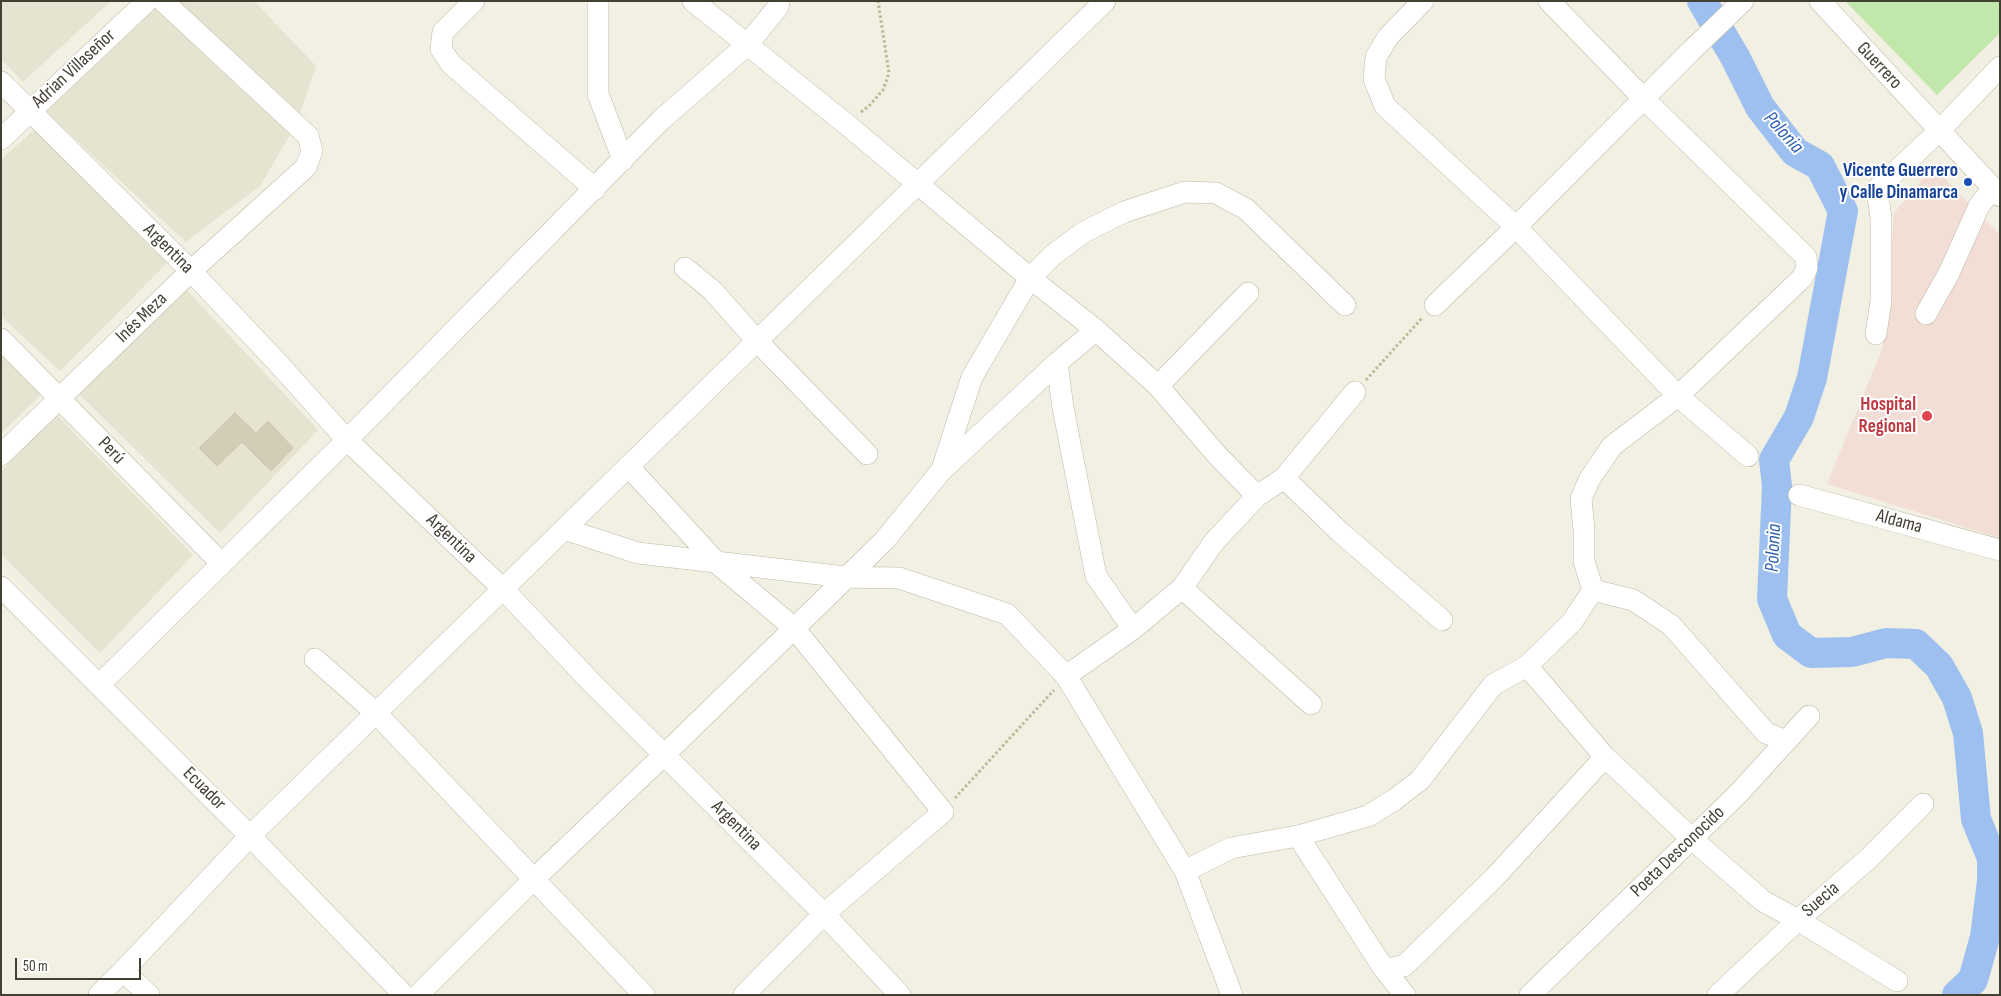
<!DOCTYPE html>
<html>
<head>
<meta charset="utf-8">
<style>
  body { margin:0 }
  #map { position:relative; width:2001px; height:996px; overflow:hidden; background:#f1f0e2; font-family:"Sofia Sans Condensed",sans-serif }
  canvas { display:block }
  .frame { position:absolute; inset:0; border:2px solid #433f33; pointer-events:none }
  .scale { position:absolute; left:15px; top:958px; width:126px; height:22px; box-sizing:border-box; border:2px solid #433f33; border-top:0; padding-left:6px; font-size:15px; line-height:18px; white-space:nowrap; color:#433f33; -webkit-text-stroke:4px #fff; paint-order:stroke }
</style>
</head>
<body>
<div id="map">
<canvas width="2001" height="996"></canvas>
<div class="frame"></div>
<div class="scale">50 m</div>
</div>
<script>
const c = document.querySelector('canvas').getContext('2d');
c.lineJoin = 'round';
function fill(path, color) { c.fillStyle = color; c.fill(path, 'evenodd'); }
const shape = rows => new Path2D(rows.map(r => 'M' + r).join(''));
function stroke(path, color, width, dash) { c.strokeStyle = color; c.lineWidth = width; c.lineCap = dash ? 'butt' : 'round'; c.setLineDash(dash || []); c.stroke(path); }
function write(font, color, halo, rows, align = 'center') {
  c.font = font + ' "Sofia Sans Condensed",sans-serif'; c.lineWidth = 4; c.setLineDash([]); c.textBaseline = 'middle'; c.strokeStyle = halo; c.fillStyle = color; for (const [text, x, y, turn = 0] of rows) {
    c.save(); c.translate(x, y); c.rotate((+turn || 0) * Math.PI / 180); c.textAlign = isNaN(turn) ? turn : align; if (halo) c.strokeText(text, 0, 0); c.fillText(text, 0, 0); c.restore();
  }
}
const residential = shape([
  [1,1,111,1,23,82,1,59],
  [145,1,254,1,316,66,296,124,261,185,186,242,46,112],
  [35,129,168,262,60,371,1,316,1,160],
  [182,285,318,430,220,533,76,391],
  [1,350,44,392,1,433],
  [56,414,193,555,100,653,1,554,1,472]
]);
const medical = shape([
  [1933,166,2000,235,2000,538,1827,484,1883,347,1894,213]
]);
const green = shape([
  [1845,1,2000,1,2000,33,1937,95]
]);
const river = shape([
  [1702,1,1735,57,1760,107,1795,152,1820,166,1843,211,1812,378,1799,417,1774,460,1777,486,1772,599,1787,635,1811,653,1852,652,1886,643,1916,644,1939,666,1957,698,1968,733,1976,819,1992,858,1992,881,1985,937,1973,980,1957,995]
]);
const building = shape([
  [235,413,256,433,268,421,293,448,271,471,242,442,217,466,199,448,235,413]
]);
const path = shape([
  [861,112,869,106,883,90,889,73,878,1],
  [1366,380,1422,318],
  [955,798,1054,690]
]);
const minor = shape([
  [474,1,443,32,441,49,451,64,595,189],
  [598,1,598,94,623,160],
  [693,1,845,123,1030,278,1096,330,1158,386,1217,455,1257,496],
  [1423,1,1388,37,1376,57,1374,79,1385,106,1516,227,1678,396,1748,456],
  [1820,1,2000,196],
  [1,82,191,271,276,361,347,440,503,589,592,683,824,914,900,995],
  [1,139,147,1],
  [685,268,713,291,757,341,867,454],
  [1435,305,1516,227,1691,51,1743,1],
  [1926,314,1949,273,1979,206,1993,188],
  [1096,330,1057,363,1063,408,1096,576,1133,629],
  [1876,334,1881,301,1881,218,1877,189,1939,131,2000,67],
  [1,339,221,563],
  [1158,386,1248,293],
  [1,455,191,271,306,167,312,151,308,136,163,1],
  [628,466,718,564,794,628,943,812,824,914,744,995],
  [942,469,972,377,1030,278,1053,255,1084,232,1124,212,1185,192,1216,193,1246,209,1345,305],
  [1284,478,1340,532,1442,620],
  [1799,495,2000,550],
  [564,529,638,553,845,577,899,578,1007,614,1066,676,1185,871,1232,995],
  [1,587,250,836,404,995],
  [1182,588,1311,704],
  [1593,590,1633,600,1671,625,1766,733,1786,741],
  [315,659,376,713,644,995],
  [1527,666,1605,757,1692,839,1763,901,1798,920,1897,981],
  [1066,676,1133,629,1182,588,1214,542,1257,496,1284,478,1355,392],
  [99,685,347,440,661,120,747,45,778,7,779,1],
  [1298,836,1384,969,1405,995],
  [1185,871,1231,848,1298,836,1368,816,1394,800,1420,780,1493,685,1527,666,1572,622,1593,590,1584,561,1584,530,1581,499,1589,480,1612,446,1678,396,1802,278,1807,268,1806,257,1644,99,1549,1],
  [1384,969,1404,966,1495,877,1605,757],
  [99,995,123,971],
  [149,995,123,971,250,836,1105,1],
  [418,995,534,879,665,754,884,541,941,471,1057,363],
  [1530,995,1738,794,1809,716],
  [1718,995,1798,920,1868,859,1923,804]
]);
const markers = [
  [1968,182,5,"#1a4fb4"],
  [1927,416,6,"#e0444e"]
];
const streetNames = [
  ["Guerrero",1879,66,47],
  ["Adrian Villaseñor",74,69,-43],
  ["Argentina",168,249,45],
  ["Inés Meza",142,318,-44],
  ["Perú",111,451,46],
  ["Aldama",1899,522,15],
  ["Argentina",451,539,44],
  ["Ecuador",204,789,45],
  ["Argentina",736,826,45],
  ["Poeta Desconocido",1678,852,-44],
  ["Suecia",1821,900,-41]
];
const transitNames = [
  ["Vicente Guerrero",1958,171],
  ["y Calle Dinamarca",1958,193]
];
const healthNames = [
  ["Hospital",1916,405],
  ["Regional",1916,427]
];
const waterNames = [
  ["Polonia",1783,133,48],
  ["Polonia",1774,548,-87]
];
fill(residential, '#e6e3d0');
fill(medical, '#f3ded5');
fill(green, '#c1e7aa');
stroke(river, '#9dc0f0', 30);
fill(building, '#d3cdb8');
stroke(building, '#cec6ab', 1);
stroke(minor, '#bdb9a5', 22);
stroke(path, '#bfb796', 3, [2.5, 2.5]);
stroke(minor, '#fff', 21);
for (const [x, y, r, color] of markers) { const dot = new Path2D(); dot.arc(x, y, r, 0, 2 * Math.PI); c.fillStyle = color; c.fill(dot); stroke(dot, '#fff', 2); }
write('19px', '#433f33', '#fff', streetNames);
write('bold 19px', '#164399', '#fff', transitNames, 'right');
write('bold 19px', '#be3a42', '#fff', healthNames, 'right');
write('italic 20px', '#2c61af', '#fff', waterNames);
</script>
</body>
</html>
